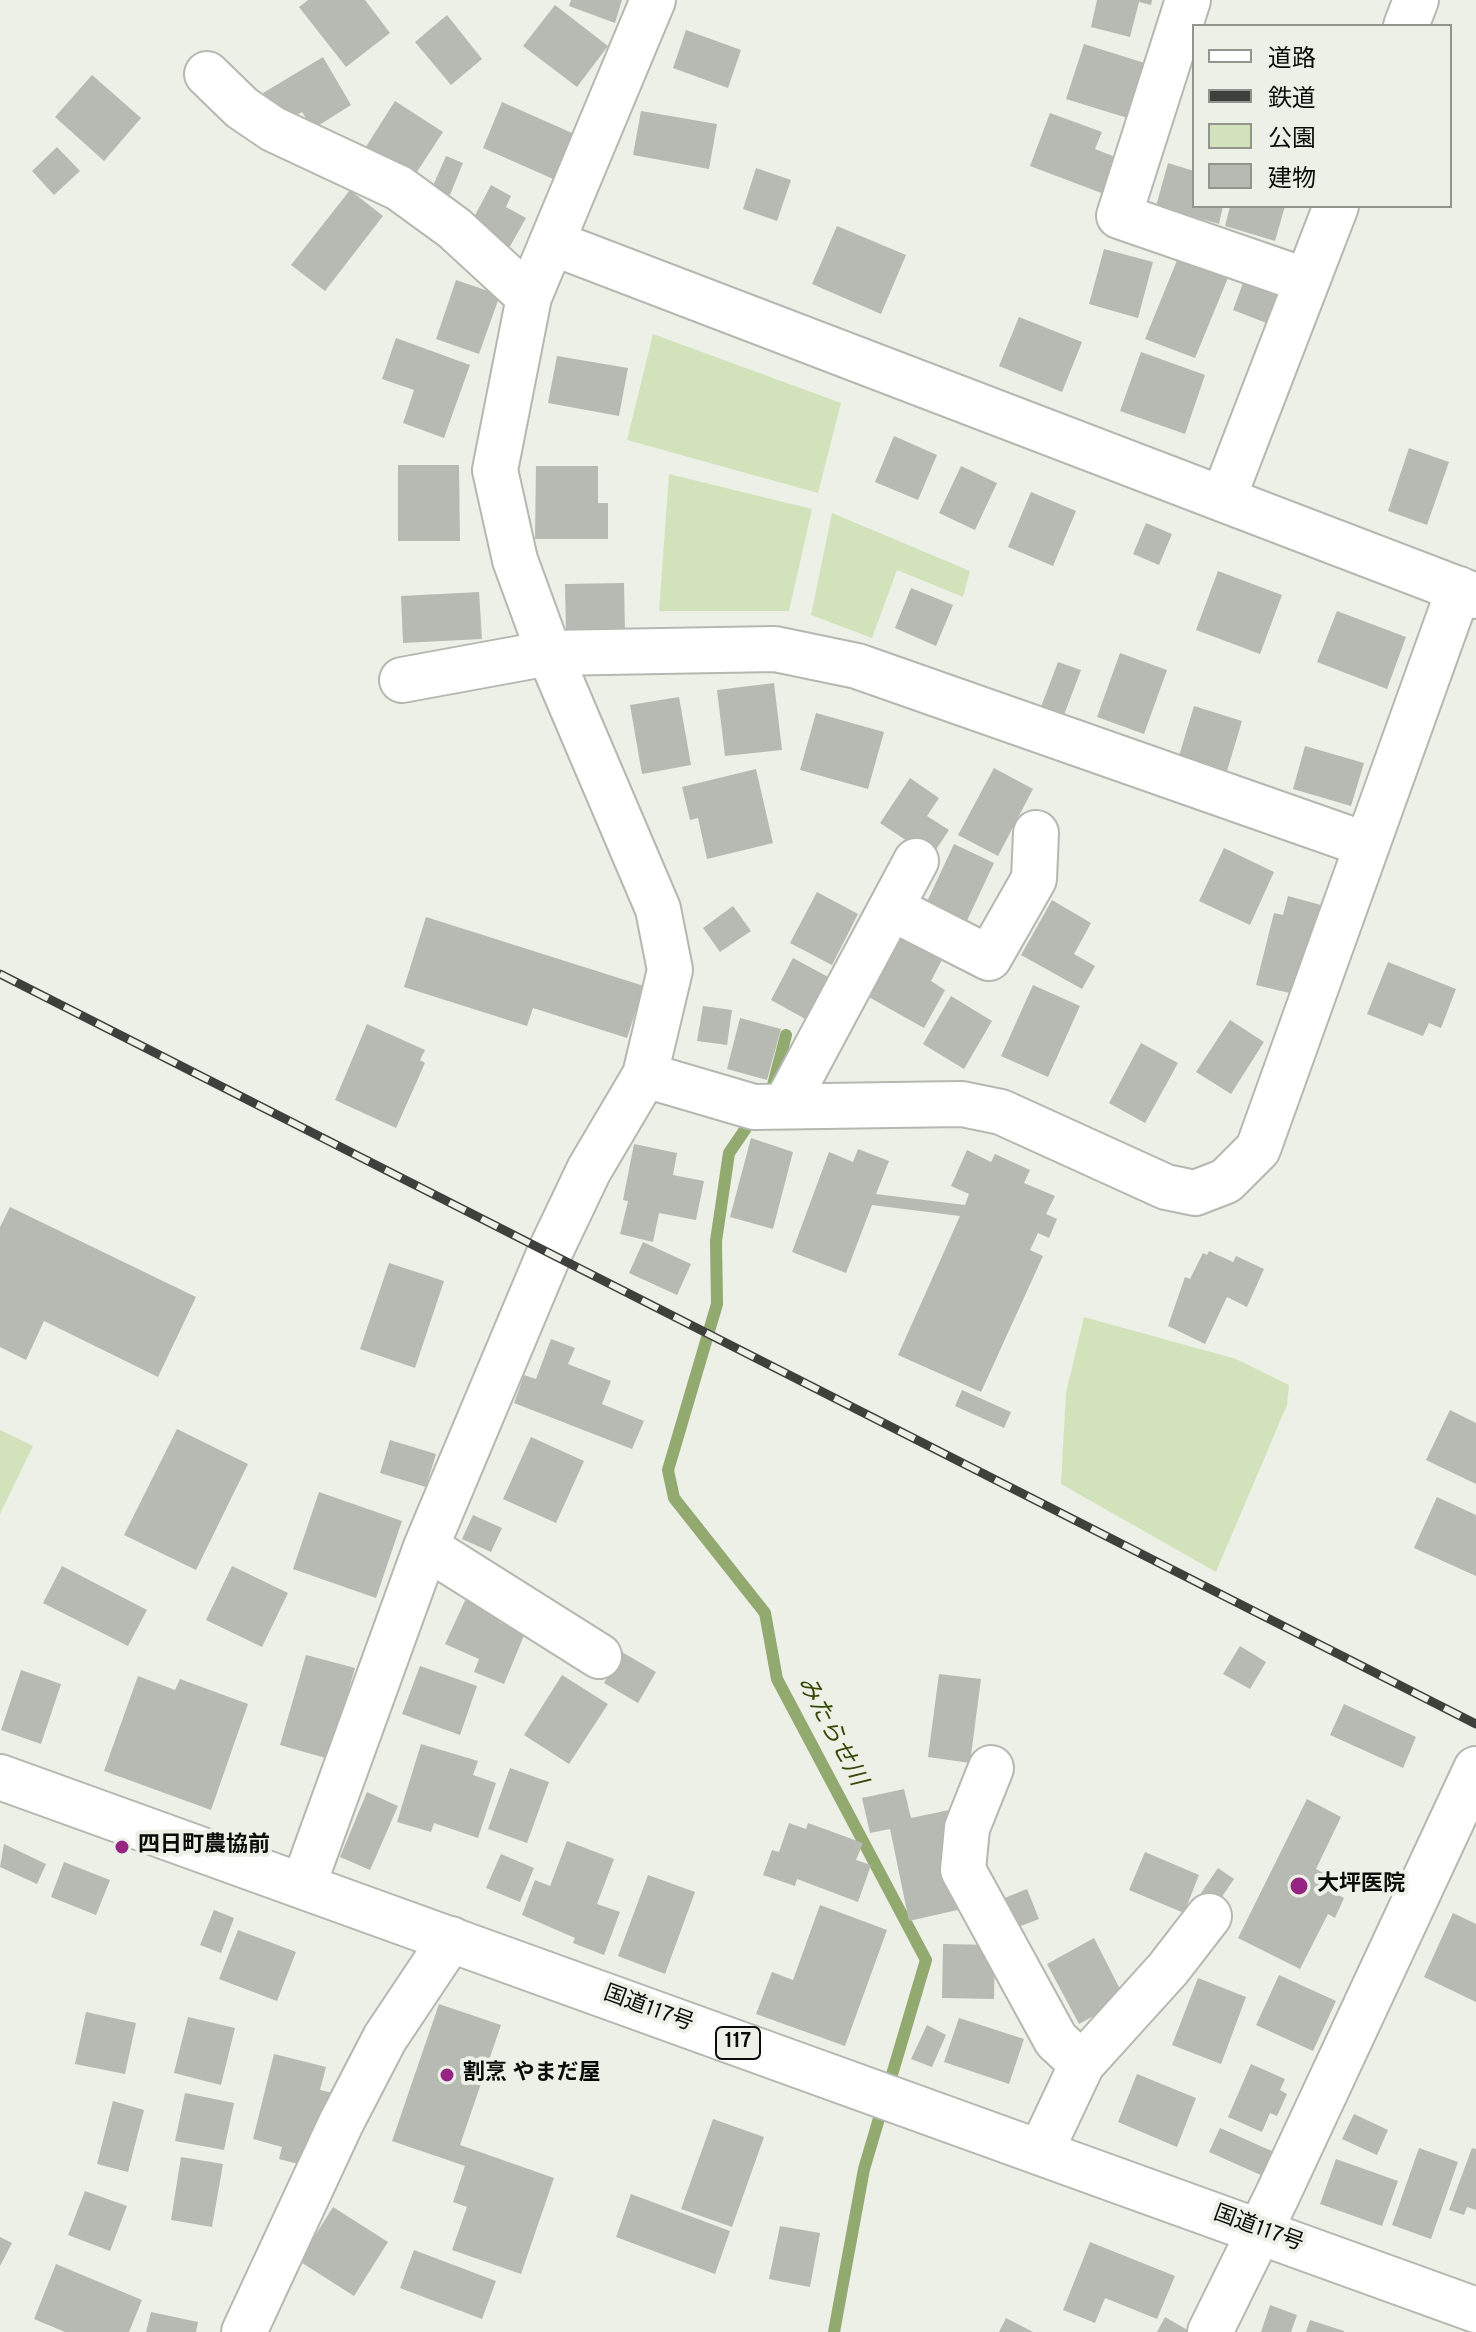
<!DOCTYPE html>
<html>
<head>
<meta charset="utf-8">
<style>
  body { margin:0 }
  #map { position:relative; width:1476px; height:2332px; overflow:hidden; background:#ecf0e7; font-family:Overpass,"Noto Sans JP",sans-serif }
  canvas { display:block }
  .legend { position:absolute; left:1192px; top:24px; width:260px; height:184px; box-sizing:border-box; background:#ecf0e7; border:2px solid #92958e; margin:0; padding:10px 14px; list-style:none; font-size:24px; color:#0b0c09 }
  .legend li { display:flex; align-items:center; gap:16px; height:40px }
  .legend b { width:40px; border:2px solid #92958e }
</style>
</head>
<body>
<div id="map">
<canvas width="1476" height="2332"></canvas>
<ul class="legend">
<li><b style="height:10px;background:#fff"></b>道路</li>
<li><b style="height:10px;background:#3e403c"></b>鉄道</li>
<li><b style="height:22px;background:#d2e3bb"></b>公園</li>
<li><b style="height:22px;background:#b7bab2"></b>建物</li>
</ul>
</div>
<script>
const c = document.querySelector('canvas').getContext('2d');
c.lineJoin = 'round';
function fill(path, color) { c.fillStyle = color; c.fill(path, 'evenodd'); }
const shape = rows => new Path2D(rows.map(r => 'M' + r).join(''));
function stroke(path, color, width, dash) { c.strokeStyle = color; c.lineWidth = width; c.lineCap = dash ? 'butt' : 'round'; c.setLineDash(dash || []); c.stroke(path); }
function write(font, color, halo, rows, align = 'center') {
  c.font = font + ' Overpass,"Noto Sans JP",sans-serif'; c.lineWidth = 8; c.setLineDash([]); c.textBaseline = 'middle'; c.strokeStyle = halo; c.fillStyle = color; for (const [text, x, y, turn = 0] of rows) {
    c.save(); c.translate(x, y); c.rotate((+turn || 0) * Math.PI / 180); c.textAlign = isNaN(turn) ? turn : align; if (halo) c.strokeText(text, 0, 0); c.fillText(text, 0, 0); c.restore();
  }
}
const green = shape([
  [653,334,841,403,818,493,627,440],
  [669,474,812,509,789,611,659,611],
  [832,513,970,571,963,597,897,570,872,638,811,615],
  [1084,1317,1236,1359,1289,1385,1287,1405,1216,1572,1061,1484,1066,1393],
  [0,1430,33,1446,0,1514]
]);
const stream = shape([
  [772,1089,786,1035],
  [755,1115,729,1153,716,1241,717,1304,668,1470,674,1498,765,1613,777,1679,926,1960,864,2169,834,2332]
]);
const building = shape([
  [308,0,365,0,390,33,346,67,299,7],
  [571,0,622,0,615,23,569,6],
  [1097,0,1152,0,1151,5,1139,2,1130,37,1091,27],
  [555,5,608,46,577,87,523,46],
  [447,15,482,59,451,85,415,42],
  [686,30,741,50,728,88,673,68],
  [1084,44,1151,65,1134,120,1066,99],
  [323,57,351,105,313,129,302,112,282,124,263,93],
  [92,75,141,118,104,161,55,117],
  [395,101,443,132,409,184,362,153],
  [502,102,579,136,560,182,483,148],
  [641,111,717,124,709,169,633,155],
  [1050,113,1102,132,1095,149,1118,158,1104,194,1030,166],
  [57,147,80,171,54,195,32,171],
  [446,156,463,163,450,195,432,188],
  [1168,163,1194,171,1194,206,1223,206,1219,224,1156,206],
  [756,168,791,180,777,221,743,209],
  [491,185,511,196,506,207,526,218,504,257,471,223],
  [350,190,383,216,325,291,291,265],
  [1230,206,1285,206,1275,241,1225,226],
  [837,226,906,255,881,314,812,284],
  [1104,249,1153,262,1138,318,1089,304],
  [1180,253,1230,273,1195,358,1145,339],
  [1246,275,1282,290,1269,324,1233,310],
  [456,280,500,295,479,354,436,339],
  [1019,317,1082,342,1062,392,999,366],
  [396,338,470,365,444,438,403,423,414,390,382,379],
  [1141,352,1205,375,1185,434,1120,411],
  [557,356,628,368,619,416,548,403],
  [894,436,937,455,918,500,875,482],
  [1409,448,1449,462,1427,525,1388,511],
  [398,465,459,465,460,541,398,541],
  [536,466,598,466,598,503,608,503,608,539,535,539],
  [961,466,997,483,975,530,939,513],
  [1031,492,1076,511,1053,566,1008,547],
  [1146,523,1172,534,1159,565,1133,554],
  [1218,571,1282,595,1260,654,1196,630],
  [624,583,625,632,566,633,565,584],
  [911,588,953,605,936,646,895,628],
  [479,592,482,639,403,643,401,596],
  [1337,611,1406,637,1387,689,1317,662],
  [1120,653,1167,670,1144,734,1097,717],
  [1058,662,1081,670,1064,715,1041,707],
  [774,683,782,750,725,756,717,690],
  [679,697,691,765,642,774,630,705],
  [1194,706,1242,721,1227,771,1179,756],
  [816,713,884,732,868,789,800,770],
  [1305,746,1364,763,1351,806,1293,789],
  [994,768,1033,789,998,856,958,835],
  [756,769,773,843,707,859,698,818,690,820,682,787],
  [910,778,939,798,927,816,949,830,931,857,880,823],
  [954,844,994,863,964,927,924,908],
  [1224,848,1274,872,1250,925,1199,901],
  [817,892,858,914,832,965,790,943],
  [1288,896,1321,905,1298,995,1256,985,1274,913,1283,915],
  [1052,900,1091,923,1074,954,1095,966,1082,989,1021,955],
  [733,906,751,931,720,952,703,928],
  [426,917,644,986,627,1038,533,1008,527,1026,404,987],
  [902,934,943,958,931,981,945,990,924,1028,867,996],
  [793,958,830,978,807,1020,771,1000],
  [1388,962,1456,989,1441,1028,1429,1023,1423,1036,1367,1014],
  [1033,985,1080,1006,1048,1077,1001,1056],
  [951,996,992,1021,964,1069,923,1044],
  [703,1006,732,1010,727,1045,697,1041],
  [740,1018,781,1029,767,1080,727,1069],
  [1230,1020,1264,1042,1231,1094,1196,1072],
  [367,1024,425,1050,420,1060,425,1063,396,1128,335,1100],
  [1141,1043,1178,1063,1145,1123,1109,1103],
  [751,1138,793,1152,773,1229,730,1217],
  [634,1144,677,1153,673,1175,704,1181,696,1220,659,1213,653,1242,620,1234,628,1201,623,1200],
  [858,1149,889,1161,876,1194,965,1205,969,1194,951,1186,967,1150,991,1162,995,1154,1030,1170,1024,1183,1055,1196,1046,1214,1057,1219,1049,1238,1038,1233,1030,1250,1043,1256,981,1392,898,1355,960,1216,872,1205,846,1273,792,1252,829,1152,853,1162],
  [10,1207,196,1297,158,1377,44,1321,26,1360,0,1347,0,1227],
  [643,1242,691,1264,677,1295,629,1273],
  [1209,1251,1233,1262,1236,1256,1264,1269,1247,1307,1227,1297,1205,1344,1168,1326,1185,1277,1190,1279,1203,1253,1207,1255],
  [389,1263,444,1281,415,1368,360,1349],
  [551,1339,575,1348,568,1364,611,1381,602,1404,644,1421,632,1449,514,1403,524,1375,536,1379],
  [962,1390,1011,1412,1004,1428,955,1406],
  [1450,1410,1476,1423,1476,1484,1426,1460],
  [177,1429,248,1464,196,1570,124,1535],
  [531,1437,584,1461,556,1523,503,1499],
  [390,1440,436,1454,426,1487,380,1473],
  [319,1492,402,1521,376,1598,293,1569],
  [1437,1497,1476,1515,1476,1576,1414,1548],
  [473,1515,502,1528,491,1552,462,1539],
  [62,1566,147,1610,128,1646,43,1603],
  [232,1566,288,1593,262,1647,206,1620],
  [468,1594,505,1609,499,1622,525,1633,504,1684,474,1672,479,1659,445,1644],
  [1240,1646,1266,1662,1250,1689,1223,1674],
  [622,1652,656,1672,638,1703,604,1683],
  [306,1655,355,1668,329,1759,280,1745],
  [420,1666,477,1686,460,1735,402,1714],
  [21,1670,61,1684,41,1744,1,1730],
  [939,1674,981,1679,970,1763,928,1757],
  [562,1675,608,1704,569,1764,524,1735],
  [138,1676,175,1690,180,1679,248,1704,211,1810,104,1771],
  [1344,1704,1416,1737,1403,1768,1330,1735],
  [421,1744,478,1761,473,1775,496,1783,478,1838,434,1823,431,1832,397,1822],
  [510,1768,549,1782,527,1843,488,1829],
  [904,1789,911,1818,949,1810,962,1866,962,1909,909,1921,890,1829,870,1833,862,1798],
  [367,1792,398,1806,370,1870,340,1857],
  [1307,1799,1341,1817,1316,1869,1337,1880,1332,1892,1344,1898,1335,1918,1328,1914,1300,1969,1238,1938],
  [789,1823,806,1829,808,1823,863,1843,856,1860,871,1865,858,1902,797,1879,795,1886,763,1875,772,1850,779,1852],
  [567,1841,614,1859,597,1904,620,1912,604,1955,573,1943,575,1938,522,1915,535,1880,550,1886],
  [4,1844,46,1864,37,1884,0,1867],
  [1145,1852,1199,1875,1184,1913,1129,1890],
  [501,1854,534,1868,520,1902,486,1888],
  [64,1862,110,1880,96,1915,51,1897],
  [1218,1868,1234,1879,1217,1904,1201,1893],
  [648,1875,695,1892,665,1974,618,1956],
  [1027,1889,1039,1919,1013,1929,1002,1899],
  [820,1905,887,1930,845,2046,756,2014,772,1972,793,1980],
  [214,1910,234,1918,221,1953,200,1945],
  [1453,1913,1476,1924,1476,2002,1424,1977],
  [238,1930,296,1952,277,2001,219,1979],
  [1094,1938,1125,1999,1079,2024,1047,1964],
  [943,1944,995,1945,994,1999,942,1998],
  [1279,1975,1336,2001,1313,2051,1256,2025],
  [1198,1978,1246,1997,1221,2064,1172,2045],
  [439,2004,501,2025,460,2145,554,2178,521,2274,452,2250,467,2207,453,2202,465,2166,392,2141],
  [86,2012,136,2023,125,2074,75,2064],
  [188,2017,235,2028,221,2085,174,2073],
  [959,2018,1024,2039,1009,2084,944,2062],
  [927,2025,946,2035,932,2067,911,2059],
  [274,2054,326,2067,320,2090,333,2093,314,2168,279,2159,282,2147,253,2139],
  [1251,2064,1285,2079,1280,2090,1287,2094,1277,2116,1270,2113,1262,2132,1228,2117],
  [1137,2074,1196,2098,1177,2147,1118,2122],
  [185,2093,234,2103,224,2150,175,2141],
  [113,2101,144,2110,128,2172,97,2164],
  [1354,2114,1388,2130,1377,2155,1342,2139],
  [713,2119,764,2137,732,2227,681,2209],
  [1220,2128,1274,2152,1263,2176,1209,2152],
  [1419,2148,1458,2162,1431,2239,1392,2225],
  [1472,2148,1476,2149,1476,2210,1467,2207,1464,2215,1449,2210],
  [181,2157,223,2164,212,2227,171,2220],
  [1336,2159,1398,2181,1382,2226,1320,2204],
  [85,2191,127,2206,110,2251,68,2235],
  [631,2194,730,2231,715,2274,616,2237],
  [333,2207,388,2242,354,2296,299,2261],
  [780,2226,820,2233,810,2287,769,2279],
  [0,2237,12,2243,0,2266],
  [1090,2242,1175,2276,1157,2319,1105,2298,1095,2323,1063,2310],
  [414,2250,496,2281,482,2319,400,2288],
  [56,2264,142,2300,129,2332,65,2332,34,2319],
  [1270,2305,1297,2315,1291,2332,1261,2332],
  [151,2312,198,2322,196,2332,146,2332],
  [1165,2317,1191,2332,1157,2332],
  [1006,2318,1033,2332,999,2332],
  [1310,2320,1344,2331,1344,2332,1306,2332]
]);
const minor = shape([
  [1188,0,1119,216,1307,281],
  [1406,26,1416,0],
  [207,74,242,108,273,129,399,188,454,228,529,297],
  [553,243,1476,596],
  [1223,499,1336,206],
  [402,680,549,653,775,649,857,666,1367,845],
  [891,908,989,958,1034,879,1036,833],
  [645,1075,754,1107,962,1104,1001,1112,1166,1187,1195,1193,1226,1181,1258,1149,1459,589],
  [785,1106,916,861],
  [426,1547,599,1656],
  [991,1768,967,1828,963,1870,1056,2040,1082,2064],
  [303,1886,426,1547,549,1254,589,1170,645,1075,670,970,658,909,549,653,515,560,495,470,529,297,653,0],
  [1041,2151,1082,2064,1168,1969,1209,1916],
  [244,2332,341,2123,385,2038,451,1939],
  [1210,2332,1277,2196,1476,1769]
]);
const highway = shape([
  [0,1777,1476,2310]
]);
const rail = shape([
  [0,974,1476,1724]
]);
const markers = [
  [122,1847,8,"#962482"],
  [1299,1886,10,"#962482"],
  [447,2075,8,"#962482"]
];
const shields = [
  [738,2043,44]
];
const shieldNames = [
  ["117",738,2043]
];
const poiNames = [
  ["四日町農協前",138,1847],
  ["大坪医院",1317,1886],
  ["割烹 やまだ屋",463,2075]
];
const streetNames = [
  ["国道117号",648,2010,20],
  ["国道117号",1258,2230,20]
];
const waterNames = [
  ["みたらせ川",830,1732,62]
];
fill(green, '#d2e3bb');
stroke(stream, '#92a970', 12);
fill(building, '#b7bab2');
stroke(minor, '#b4b8b0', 48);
stroke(highway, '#b4b8b0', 48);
stroke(minor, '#fff', 44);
stroke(highway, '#fff', 44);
stroke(rail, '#3e403c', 9);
stroke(rail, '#ecf0e7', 6, [18]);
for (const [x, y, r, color] of markers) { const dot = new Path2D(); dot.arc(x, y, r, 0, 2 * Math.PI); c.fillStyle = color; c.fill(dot); stroke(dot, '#ecf0e7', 3); }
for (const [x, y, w] of shields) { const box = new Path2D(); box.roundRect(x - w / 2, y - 16, w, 32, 6); c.fillStyle = '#ecf0e7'; c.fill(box); stroke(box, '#0b0c09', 2); }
write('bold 20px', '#0b0c09', null, shieldNames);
write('bold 22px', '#0b0c09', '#ecf0e7', poiNames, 'left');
write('22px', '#0b0c09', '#ecf0e7', streetNames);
write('italic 24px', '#334704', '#ecf0e7', waterNames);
</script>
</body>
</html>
